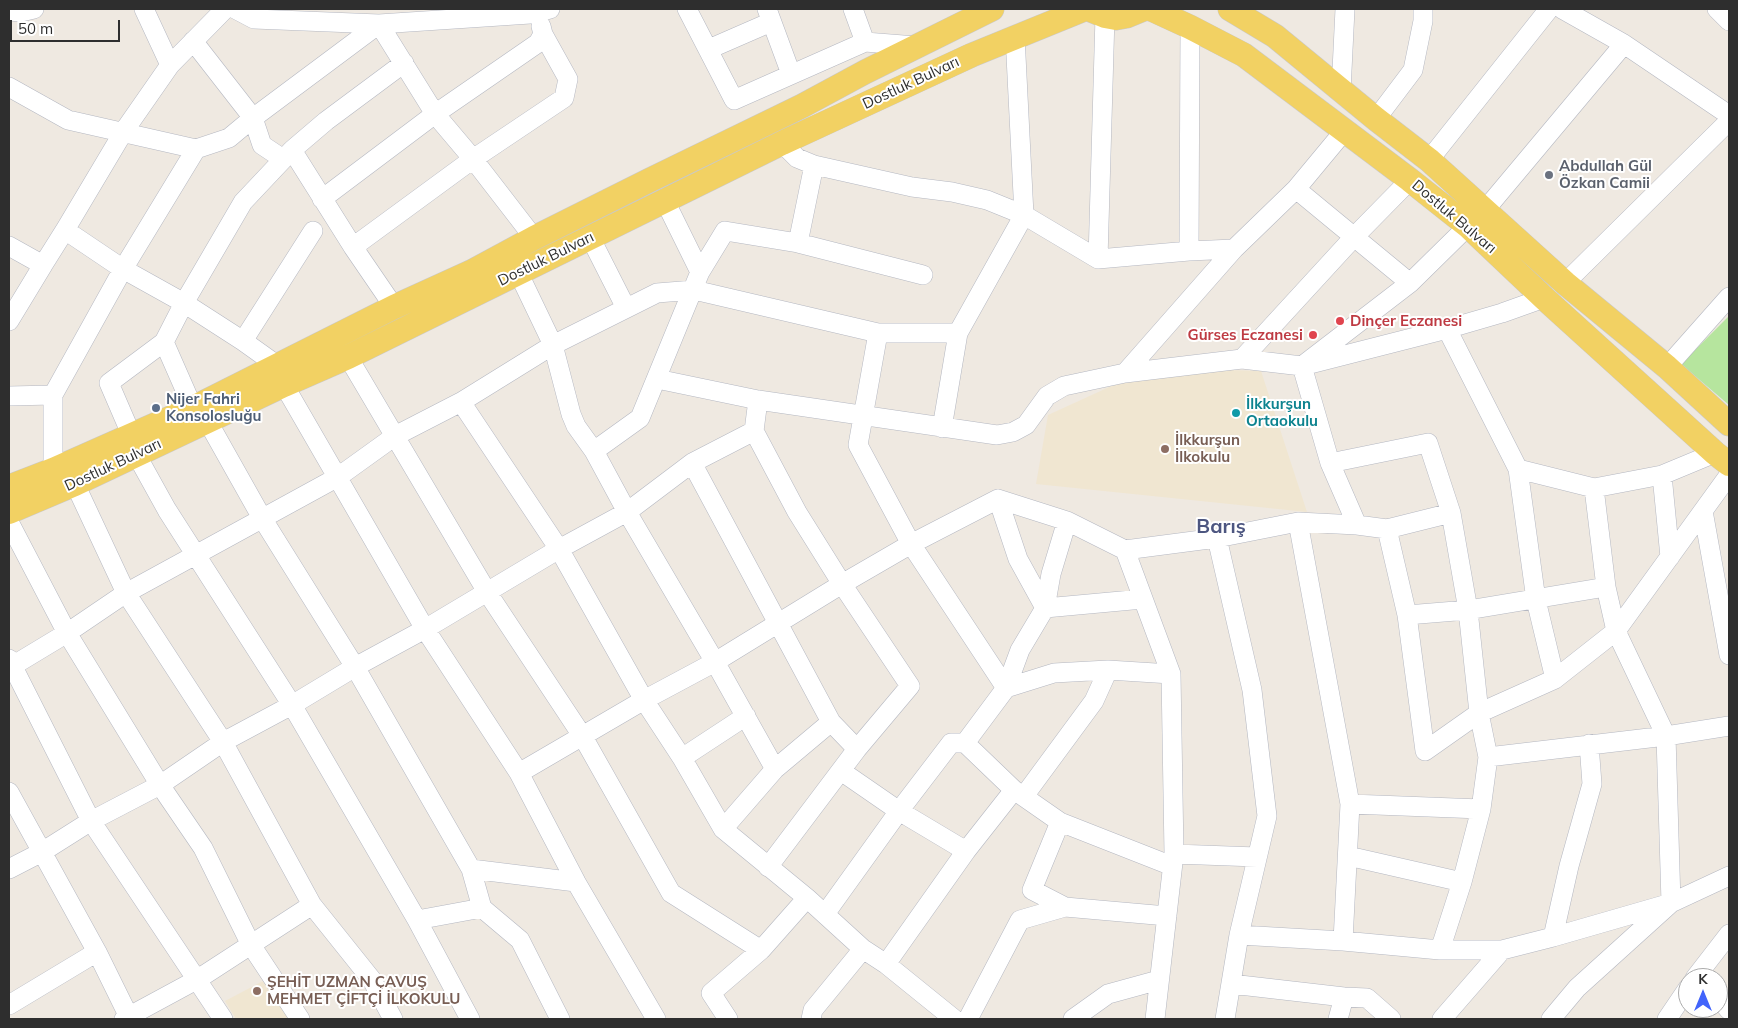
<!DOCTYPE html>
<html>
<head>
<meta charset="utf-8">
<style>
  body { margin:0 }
  #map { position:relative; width:1738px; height:1028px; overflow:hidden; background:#efe9e1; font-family:Mulish,sans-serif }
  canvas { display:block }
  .frame { position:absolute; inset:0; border:10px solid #2e2e2e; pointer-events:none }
  .north { position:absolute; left:1678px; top:968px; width:50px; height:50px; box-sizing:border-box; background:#fff; border:1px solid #ababab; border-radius:50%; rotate:0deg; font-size:14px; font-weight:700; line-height:20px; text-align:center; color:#2e2e2e }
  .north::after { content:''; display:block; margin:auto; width:18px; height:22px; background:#4264fb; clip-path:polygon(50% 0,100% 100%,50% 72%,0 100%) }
  .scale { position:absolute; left:10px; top:20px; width:110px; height:22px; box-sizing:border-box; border:2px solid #2e2e2e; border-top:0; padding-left:6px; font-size:15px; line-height:18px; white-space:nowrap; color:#2e2e2e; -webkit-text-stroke:4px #fff; paint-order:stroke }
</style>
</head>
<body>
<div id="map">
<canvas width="1738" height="1028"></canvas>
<div class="frame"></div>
<div class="north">K</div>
<div class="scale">50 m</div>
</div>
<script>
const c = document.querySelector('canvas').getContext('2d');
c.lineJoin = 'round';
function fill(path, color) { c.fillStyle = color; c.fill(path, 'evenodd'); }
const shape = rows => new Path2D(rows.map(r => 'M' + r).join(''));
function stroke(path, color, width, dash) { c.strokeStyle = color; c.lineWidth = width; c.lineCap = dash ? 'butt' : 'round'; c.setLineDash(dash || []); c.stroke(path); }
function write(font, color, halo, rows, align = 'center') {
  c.font = font + ' Mulish,sans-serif'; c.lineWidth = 4; c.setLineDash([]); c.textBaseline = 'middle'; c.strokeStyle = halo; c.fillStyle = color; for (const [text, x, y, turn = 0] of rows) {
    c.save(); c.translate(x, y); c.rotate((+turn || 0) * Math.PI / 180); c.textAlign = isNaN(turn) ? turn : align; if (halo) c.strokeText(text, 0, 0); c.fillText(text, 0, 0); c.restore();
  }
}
const education = shape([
  [1198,369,1261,371,1307,512,1036,484,1048,415,1118,383],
  [263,981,290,1019,236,1019,225,1001]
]);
const green = shape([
  [1729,316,1729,405,1681,364]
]);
const minor = shape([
  [144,9,170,65],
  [235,9,254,19,379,24,530,14,550,9],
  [687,9,734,100,865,42,916,46],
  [767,9,791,74],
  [853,9,865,42],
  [1562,9,1624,44],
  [1717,9,1729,21],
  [9,11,21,12,34,9],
  [193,41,253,118,262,145,283,159],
  [709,49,771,22],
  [9,87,68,120,196,149,229,138,253,118,379,24,435,114,473,159,534,238],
  [1341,91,1345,9],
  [1376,119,1413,70,1423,21,1423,9],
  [782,143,797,158,814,165,912,187,952,192,987,200,1024,215,1098,259,1189,251,1234,249],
  [292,150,326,121,404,63],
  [1429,160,1549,9],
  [1296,189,1410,283],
  [322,199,435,114,538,43,543,34,541,26],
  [665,201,700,272],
  [1485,210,1624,44,1729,115],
  [65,230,124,131,170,65,225,9],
  [590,237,626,308],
  [798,243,814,165],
  [9,246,43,265,65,230,123,269,184,303,243,341,278,366],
  [353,247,473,159,564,98,568,79,543,34],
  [1189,251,1190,27],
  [1098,259,1105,16],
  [518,272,553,345,571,414,576,426,594,451],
  [1565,283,1729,121],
  [9,321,43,265],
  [1447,329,1518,469,1536,600,1555,679],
  [243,341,313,231],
  [164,342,193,408],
  [348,357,487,592,583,737,671,893,761,950,807,898],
  [1242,359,1354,237,1410,180],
  [1667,367,1729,297],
  [1125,373,1234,249,1296,189,1345,130],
  [657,379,758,400,997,435,1013,432,1026,425,1047,396,1064,386,1125,373,1242,359,1302,366,1447,329,1502,313,1544,298],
  [284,385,425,629,519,773,576,882,656,1019],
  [9,396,53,395],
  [461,402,559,549,644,700,682,758,723,829,807,898,863,949,886,964,954,1019],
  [208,422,262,518,355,667,471,869,482,908,520,940,560,1019],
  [942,428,958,333,1024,215,1015,36],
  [754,431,797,512,842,584,910,686,857,749,768,867],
  [131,434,109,383,164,342,184,303,243,202,292,150,353,247,394,307],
  [136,454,167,510,292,705,417,920,470,1019],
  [692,463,831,722,775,769,723,829],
  [1330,463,1428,443,1451,513,1468,610,1479,713,1488,757,1481,809,1462,882,1440,950],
  [1518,469,1594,488,1662,475,1715,453],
  [53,470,53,395,123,269,196,149],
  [1662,475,1670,557],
  [75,484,126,593,223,742,312,905,372,980,393,1019],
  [998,499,1018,559,1045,608,1143,599],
  [1703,511,1729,655],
  [1067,521,1051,574,1045,608,1020,650,1006,688,1054,673,1108,670],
  [9,522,67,633,160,785,203,848,251,945,300,1019],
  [1298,522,1350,804,1343,941],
  [1357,525,1330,463,1302,366,1410,283,1468,226],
  [1387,529,1407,615,1425,751,1479,713,1555,679,1616,631,1729,475],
  [1217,538,1252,690,1267,816,1239,935,1225,1019],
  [1125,550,1171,674,1174,854,1155,1019],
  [1407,615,1468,610,1606,587],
  [9,659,91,821,223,1019],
  [9,668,67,633,126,593,338,477,395,436,461,402,553,345,657,293,694,290,878,333,958,333],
  [831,722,857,749],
  [965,743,1014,790,1060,822,1172,866],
  [1488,757,1666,736,1729,726],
  [682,758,746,716],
  [775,769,715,662,627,512,594,451,640,418,700,272,725,231,798,243,923,275],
  [841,771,899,811,966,851],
  [519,773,644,700,715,662,842,584,911,544,998,499,1067,521,1125,550,1217,538,1298,522,1357,525,1387,529,1451,513],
  [9,792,97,952,9,1005],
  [1024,796,1094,701,1108,670,1171,674],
  [1350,804,1481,809],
  [1060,822,1032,890,1065,907],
  [1174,854,1257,857],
  [1348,856,1462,882],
  [9,869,42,852,91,821,160,785,223,742,292,705,355,667,425,629,559,549,627,512,692,463,754,431,758,400],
  [471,869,576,882],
  [825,914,899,811,951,743,965,743,1006,688,911,544,858,445,878,333],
  [417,920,482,908],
  [1239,935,1343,941,1440,950,1502,950,1553,937,1671,903,1729,876],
  [1553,937,1569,866,1592,784,1589,744],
  [97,952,130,1019],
  [886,964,966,851,1014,790],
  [1695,978,1729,934],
  [1231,984,1344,997,1367,998,1391,1019],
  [1718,997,1729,1010],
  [124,1019,198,979,312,905],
  [728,1019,711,993,761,950],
  [811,1019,813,1010,863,949],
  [968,1019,1020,920,1065,907,1167,916],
  [1073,1019,1108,994,1159,980],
  [1338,1019,1344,997],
  [1442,1019,1502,950],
  [1551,1019,1577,988,1671,903,1666,736,1616,631,1606,587,1594,488],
  [1667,1019,1688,988]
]);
const major = shape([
  [1088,9,1105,16,1116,18,1127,16,1144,9],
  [1151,9,1190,27,1244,55,1410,180,1468,226,1544,298,1715,453,1729,464],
  [1230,9,1275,36,1376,119,1429,160,1565,283,1667,367,1729,424],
  [9,487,53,470,193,408,394,307,471,272,534,238,650,180,802,106,865,72,992,9],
  [9,512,75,484,284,385,348,357,782,143,972,55,1085,9]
]);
const markers = [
  [1549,175,5,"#6b7280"],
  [1340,321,5,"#e0444e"],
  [1313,335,5,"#e0444e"],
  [156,408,5,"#5c6f8a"],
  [1236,413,5,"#0f9aa8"],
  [1165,449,5,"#8d6e63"],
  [257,991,5,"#8d6e63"]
];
const streetNames = [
  ["Dostluk Bulvarı",911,83,-25],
  ["Dostluk Bulvarı",1454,217,40],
  ["Dostluk Bulvarı",546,259,-26],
  ["Dostluk Bulvarı",113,465,-25]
];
const worshipNames = [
  ["Abdullah Gül",1559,166],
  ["Özkan Camii",1559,183]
];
const healthNames = [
  ["Dinçer Eczanesi",1350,321],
  ["Gürses Eczanesi",1303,335,"right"]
];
const serviceNames = [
  ["Nijer Fahri",166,399],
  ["Konsolosluğu",166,416]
];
const cultureNames = [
  ["İlkkurşun",1246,404],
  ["Ortaokulu",1246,421]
];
const educationNames = [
  ["İlkkurşun",1175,440],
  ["İlkokulu",1175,457],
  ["ŞEHİT UZMAN ÇAVUŞ",267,982],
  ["MEHMET ÇİFTÇİ İLKOKULU",267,999]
];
const districtNames = [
  ["Barış",1221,527]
];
fill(education, '#f0e6d1');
fill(green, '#b6e59e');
stroke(minor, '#b4b7c1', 20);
stroke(major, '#c9c9c9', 25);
stroke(minor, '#fff', 19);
stroke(major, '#f2d163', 24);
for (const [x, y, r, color] of markers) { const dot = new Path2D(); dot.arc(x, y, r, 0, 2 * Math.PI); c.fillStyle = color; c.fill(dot); stroke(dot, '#fff', 2); }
write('15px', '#2e2e2e', '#fff', streetNames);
write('bold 15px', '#5b616d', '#fff', worshipNames, 'left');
write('bold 15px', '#be3a42', '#fff', healthNames, 'left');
write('bold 15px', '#4e5e75', '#fff', serviceNames, 'left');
write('bold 15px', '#0d838f', '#fff', cultureNames, 'left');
write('bold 15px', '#785e54', '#fff', educationNames, 'left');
write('bold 20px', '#4d5680', '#fff', districtNames);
</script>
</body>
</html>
